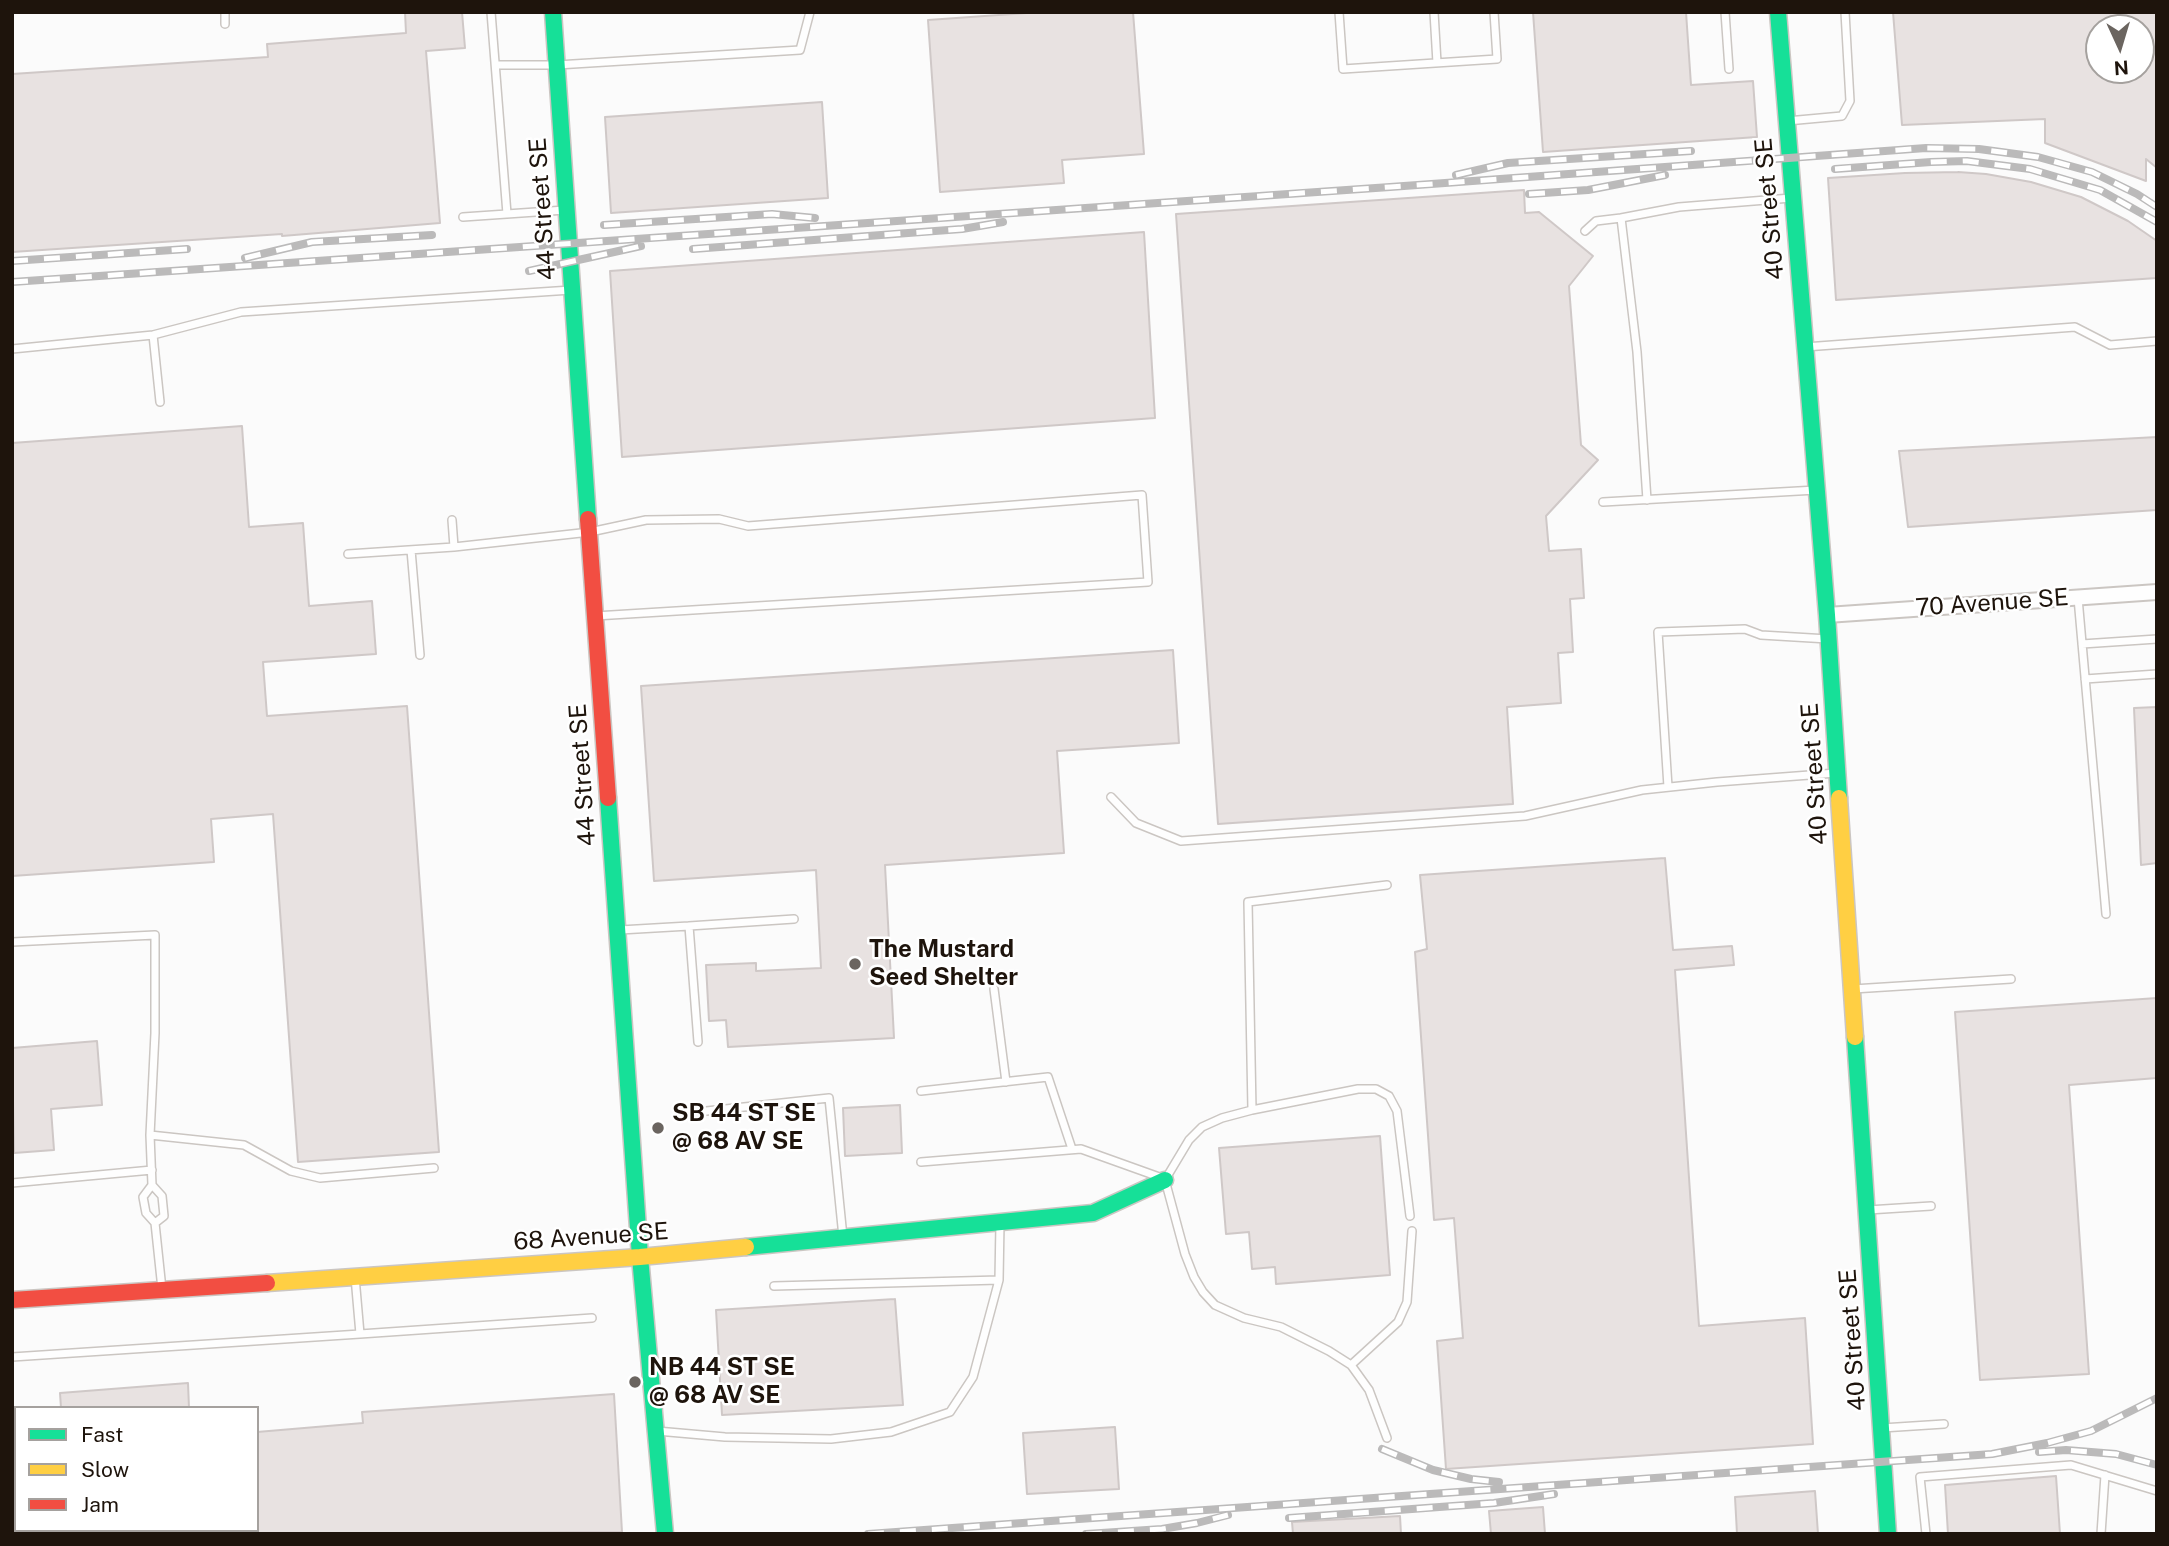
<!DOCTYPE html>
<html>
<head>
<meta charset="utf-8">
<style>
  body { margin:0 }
  #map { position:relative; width:2169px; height:1546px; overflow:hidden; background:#fbfbfb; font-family:"Public Sans",sans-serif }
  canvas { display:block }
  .frame { position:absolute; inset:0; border:14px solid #1e140c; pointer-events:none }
  .legend { position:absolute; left:14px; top:1406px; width:245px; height:126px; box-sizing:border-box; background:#fff; border:2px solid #a5a19e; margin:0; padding:9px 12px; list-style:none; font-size:21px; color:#1e140c }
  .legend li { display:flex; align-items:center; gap:14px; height:35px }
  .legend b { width:35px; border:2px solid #a5a19e }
  .north { position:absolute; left:2085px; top:14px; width:70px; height:70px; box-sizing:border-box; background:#fff; border:2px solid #a5a19e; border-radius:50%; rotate:176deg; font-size:19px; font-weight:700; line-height:28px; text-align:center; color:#1e140c }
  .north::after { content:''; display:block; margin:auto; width:24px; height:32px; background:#6b6560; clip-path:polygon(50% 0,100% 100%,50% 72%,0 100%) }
</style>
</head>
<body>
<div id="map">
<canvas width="2169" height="1546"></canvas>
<div class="frame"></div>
<ul class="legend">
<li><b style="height:9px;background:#16e098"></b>Fast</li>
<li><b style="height:9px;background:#ffcf43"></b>Slow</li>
<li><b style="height:9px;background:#f24e42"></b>Jam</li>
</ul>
<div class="north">N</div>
</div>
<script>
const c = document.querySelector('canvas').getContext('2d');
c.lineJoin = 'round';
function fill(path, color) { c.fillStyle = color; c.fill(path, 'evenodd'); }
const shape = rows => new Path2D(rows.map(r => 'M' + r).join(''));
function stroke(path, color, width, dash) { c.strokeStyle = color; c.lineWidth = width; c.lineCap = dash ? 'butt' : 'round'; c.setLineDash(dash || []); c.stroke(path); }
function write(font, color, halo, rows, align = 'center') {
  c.font = font + ' "Public Sans",sans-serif'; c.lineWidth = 5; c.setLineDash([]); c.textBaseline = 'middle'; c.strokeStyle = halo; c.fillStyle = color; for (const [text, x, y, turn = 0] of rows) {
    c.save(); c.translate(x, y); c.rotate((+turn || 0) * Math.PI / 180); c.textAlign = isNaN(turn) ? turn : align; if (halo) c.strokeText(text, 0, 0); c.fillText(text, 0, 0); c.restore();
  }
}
const building = shape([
  [405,12,462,12,465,48,426,51,440,223,282,236,282,234,12,252,12,74,268,57,267,44,406,33,405,12],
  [1041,12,1133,12,1144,154,1062,160,1064,183,940,192,928,20,1041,12],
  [1533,12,1686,12,1691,85,1753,81,1757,137,1543,152,1533,12],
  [1893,12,2157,12,2157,168,2146,159,2146,181,2045,143,2045,119,1902,125,1893,12],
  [2099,28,2141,28,2141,70,2099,70,2099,28],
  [822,102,828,198,611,213,605,117,822,102],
  [1958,172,1986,174,2031,182,2081,197,2128,221,2157,241,2157,278,1836,300,1828,178,1905,173,1958,172],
  [1524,190,1525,213,1539,212,1593,256,1569,286,1581,445,1598,460,1546,516,1549,551,1581,549,1584,598,1570,599,1573,652,1558,653,1561,703,1507,707,1513,804,1218,824,1176,214,1524,190],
  [1144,232,1155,418,622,457,610,271,1144,232],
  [242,426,249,527,303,523,309,606,372,601,376,654,263,662,267,716,407,706,439,1152,298,1162,273,814,211,819,214,862,12,876,12,443,242,426],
  [2157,437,2157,510,1908,527,1899,451,2157,437],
  [1173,650,1179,743,1057,751,1064,853,885,865,894,1038,728,1047,726,1020,709,1021,706,965,756,963,756,971,821,968,816,870,654,881,641,686,1173,650],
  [2157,707,2157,863,2141,865,2134,708,2157,707],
  [1665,858,1673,950,1732,946,1734,965,1675,970,1699,1326,1805,1318,1813,1444,1446,1469,1437,1341,1463,1338,1454,1218,1434,1220,1415,952,1427,949,1420,875,1665,858],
  [2157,998,2157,1078,2069,1085,2089,1374,1980,1380,1955,1012,2157,998],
  [97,1041,102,1105,51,1109,54,1150,14,1153,12,1048,97,1041],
  [900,1105,902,1153,845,1156,843,1108,900,1105],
  [1380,1136,1390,1275,1276,1284,1275,1267,1252,1269,1249,1232,1226,1234,1219,1148,1380,1136],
  [895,1299,903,1405,722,1415,716,1310,895,1299],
  [188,1383,189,1408,61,1408,60,1393,188,1383],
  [614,1394,622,1532,257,1534,257,1432,363,1423,362,1412,614,1394],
  [1115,1427,1119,1489,1027,1494,1023,1433,1115,1427],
  [2056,1476,2060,1534,1948,1534,1945,1485,2056,1476],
  [1815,1491,1818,1534,1737,1534,1735,1497,1815,1491],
  [1543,1507,1545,1534,1491,1534,1489,1511,1543,1507],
  [1400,1516,1401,1534,1293,1534,1292,1522,1400,1516]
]);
const lane = shape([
  [225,12,225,24],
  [491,12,507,214],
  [1339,12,1343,69,1497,59,1494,12],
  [1434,12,1437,63],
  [1725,12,1729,69],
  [496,65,557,65,800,50,810,12],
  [1787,121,1842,116,1850,101,1845,12],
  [463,217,565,210],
  [1621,218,1679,207,1791,198],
  [1585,231,1596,221,1621,218,1637,352,1647,500],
  [153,335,160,402],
  [1805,347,2075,327,2110,345,2157,341],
  [12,349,153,335,241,312,571,290],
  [1603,502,1816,490],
  [452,520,454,547],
  [411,550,420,655],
  [348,554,454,547,590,532,646,520,719,519,748,526,1142,495,1148,582,595,616],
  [2078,598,2106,914],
  [2082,644,2157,639],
  [2085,679,2157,674],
  [1668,787,1658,632,1745,629,1761,635,1828,639],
  [1111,797,1136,823,1181,841,1525,816,1642,790,1717,782,1836,773],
  [620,930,689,926],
  [12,942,155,935,155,1033,150,1135,152,1185],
  [994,989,1006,1082],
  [1853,989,2011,979],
  [698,1042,689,926,794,919],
  [921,1091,1048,1077,1072,1149],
  [1252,1110,1358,1089,1376,1089,1389,1096,1397,1111,1410,1216],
  [697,1112,829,1098,843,1237],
  [150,1135,244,1145,291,1171,320,1178,434,1168],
  [921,1162,1081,1149,1162,1178],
  [12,1183,152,1170],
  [1868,1210,1931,1206],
  [155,1223,164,1216,162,1196,152,1185,143,1197,146,1213,155,1223,162,1289],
  [774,1286,999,1280],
  [360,1334,592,1318],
  [12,1357,360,1334,355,1277],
  [1351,1365,1398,1322,1407,1302,1412,1231],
  [1882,1428,1944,1424],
  [657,1431,725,1437,831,1439,891,1432,950,1412,973,1377,999,1280,1000,1223],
  [1387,1438,1369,1390,1351,1365,1329,1351,1281,1327,1244,1318,1215,1305,1203,1292,1194,1277,1185,1254,1165,1180,1189,1140,1202,1127,1222,1118,1252,1110,1248,902,1387,885],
  [1926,1534,1920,1477,2071,1465,2157,1491],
  [2101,1534,2105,1475]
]);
const street = shape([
  [1827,615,2157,592]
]);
const fast = shape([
  [553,12,588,519],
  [1778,12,1827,615,1839,798],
  [608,798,640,1257,665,1534],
  [1855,1037,1888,1534],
  [746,1247,1093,1213,1165,1180]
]);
const slow = shape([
  [1839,798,1855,1037],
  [267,1283,640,1257,746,1247]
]);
const jam = shape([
  [588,519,608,798],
  [12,1300,267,1283]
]);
const rail = shape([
  [1835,169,1931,162,1967,161,2030,169,2100,190,2157,222],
  [1456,175,1508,163,1691,151],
  [1529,194,1588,190,1665,175],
  [604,225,772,214,815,218],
  [693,249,962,229,1003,222],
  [245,258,312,242,432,235],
  [12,261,187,249],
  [529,271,641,246],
  [12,282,1390,187,1926,148,1979,149,2038,157,2092,172,2137,194,2157,207],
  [1382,1449,1433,1470,1471,1479,1499,1482],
  [2039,1452,2066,1450,2116,1454,2157,1465],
  [1289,1518,1494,1503,1554,1494],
  [868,1534,1992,1454,2047,1443,2091,1431,2157,1398],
  [1086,1534,1162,1529,1197,1523,1228,1515]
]);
const markers = [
  [855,964,7,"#6b6560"],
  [658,1128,7,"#6b6560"],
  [635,1382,7,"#6b6560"]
];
const streetNames = [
  ["44 Street SE",543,209,-94],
  ["40 Street SE",1770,209,-95],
  ["70 Avenue SE",1992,603,-4],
  ["40 Street SE",1815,774,-94],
  ["44 Street SE",583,775,-94],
  ["68 Avenue SE",591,1237,-4],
  ["40 Street SE",1853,1340,-94]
];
const poiNames = [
  ["The Mustard",869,950],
  ["Seed Shelter",869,978],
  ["SB 44 ST SE",672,1114],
  ["@ 68 AV SE",672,1142],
  ["NB 44 ST SE",649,1368],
  ["@ 68 AV SE",649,1396]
];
fill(building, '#e8e2e1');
stroke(building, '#cfc8c7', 2);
stroke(lane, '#cbc6c2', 10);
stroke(street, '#cbc6c2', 18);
stroke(fast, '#cbc6c2', 19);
stroke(slow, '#cbc6c2', 19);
stroke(jam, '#cbc6c2', 19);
stroke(lane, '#fefefe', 7);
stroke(street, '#fefefe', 14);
stroke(fast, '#16e098', 16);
stroke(slow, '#ffcf43', 16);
stroke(jam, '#f24e42', 16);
stroke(rail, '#bbbaba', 8);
stroke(rail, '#fff', 5, [16]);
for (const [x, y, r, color] of markers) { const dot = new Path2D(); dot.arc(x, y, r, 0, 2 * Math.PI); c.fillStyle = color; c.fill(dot); stroke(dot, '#fff', 2.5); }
write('24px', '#1e140c', '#fff', streetNames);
write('bold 24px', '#1e140c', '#fff', poiNames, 'left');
</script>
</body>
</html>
